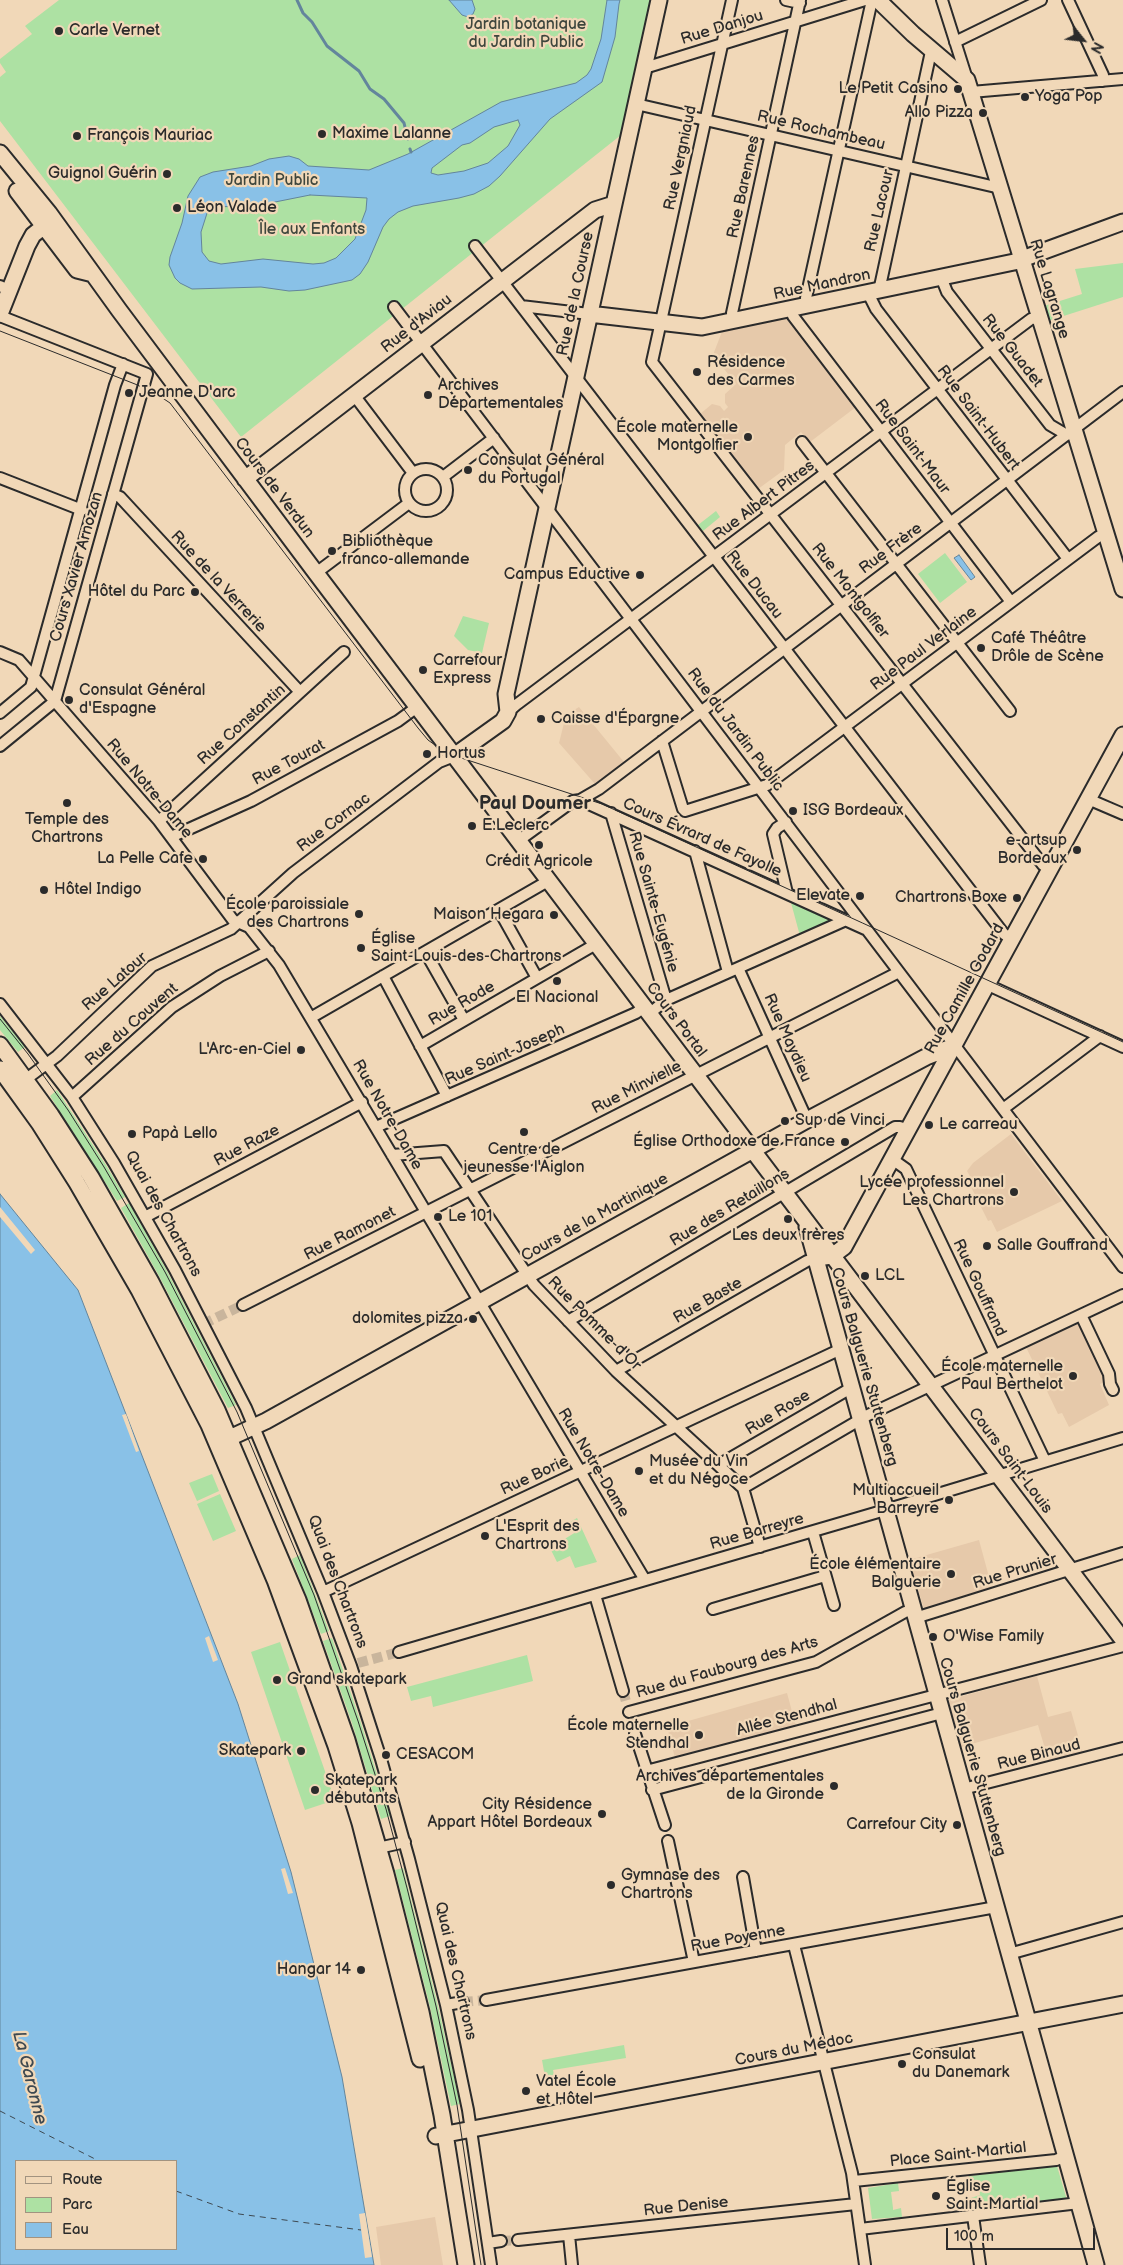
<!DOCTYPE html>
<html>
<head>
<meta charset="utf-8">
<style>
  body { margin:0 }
  #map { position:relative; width:1123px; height:2265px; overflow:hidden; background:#f1d8b8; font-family:"Balsamiq Sans",sans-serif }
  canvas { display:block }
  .legend { position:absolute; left:15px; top:2160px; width:162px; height:90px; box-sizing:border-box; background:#f1d8b8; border:1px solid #a29380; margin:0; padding:6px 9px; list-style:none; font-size:15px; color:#2b2b2b }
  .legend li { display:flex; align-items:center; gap:10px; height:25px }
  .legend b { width:25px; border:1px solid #a29380 }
  .north { position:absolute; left:1058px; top:15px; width:50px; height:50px; -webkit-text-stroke:4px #f1d8b8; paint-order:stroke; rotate:119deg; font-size:14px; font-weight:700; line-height:20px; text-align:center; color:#2b2b2b }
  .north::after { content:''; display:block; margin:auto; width:18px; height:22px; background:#2b2b2b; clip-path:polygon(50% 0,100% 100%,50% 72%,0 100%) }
  .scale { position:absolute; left:946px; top:2228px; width:149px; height:22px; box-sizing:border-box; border:2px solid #2b2b2b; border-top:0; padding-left:6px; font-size:15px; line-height:18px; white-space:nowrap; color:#2b2b2b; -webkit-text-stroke:4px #f1d8b8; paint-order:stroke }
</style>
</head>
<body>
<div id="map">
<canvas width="1123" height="2265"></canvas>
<ul class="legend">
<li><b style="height:6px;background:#f1d8b8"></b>Route</li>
<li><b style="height:14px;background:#ade1a3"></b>Parc</li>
<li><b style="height:14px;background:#89c1e7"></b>Eau</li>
</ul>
<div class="north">N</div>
<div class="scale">100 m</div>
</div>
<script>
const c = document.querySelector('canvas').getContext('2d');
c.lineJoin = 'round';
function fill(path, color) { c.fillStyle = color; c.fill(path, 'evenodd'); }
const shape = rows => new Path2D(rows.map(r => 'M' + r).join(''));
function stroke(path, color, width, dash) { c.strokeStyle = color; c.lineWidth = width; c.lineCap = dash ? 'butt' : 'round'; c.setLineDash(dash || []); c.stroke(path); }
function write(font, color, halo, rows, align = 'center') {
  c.font = font + ' "Balsamiq Sans",sans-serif'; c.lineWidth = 4.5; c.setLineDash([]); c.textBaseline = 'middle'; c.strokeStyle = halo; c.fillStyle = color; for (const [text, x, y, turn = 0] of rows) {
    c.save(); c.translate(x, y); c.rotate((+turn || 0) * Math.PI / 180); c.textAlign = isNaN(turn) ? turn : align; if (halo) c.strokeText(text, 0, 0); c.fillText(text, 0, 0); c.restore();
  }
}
const built = shape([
  [782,317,789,320,856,407,810,442,801,432,785,445,784,470,758,489,700,414,712,404,720,406,724,411,728,407,725,403,725,394,736,384,713,355,723,329],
  [579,707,624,762,595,784,559,743,566,715],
  [1011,1134,1062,1201,997,1232,991,1220,988,1221,969,1183,972,1180,967,1171,973,1163],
  [1082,1320,1107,1381,1100,1384,1109,1405,1069,1427,1062,1413,1058,1414,1026,1347],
  [979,1540,992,1588,924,1609,909,1560],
  [1037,1676,1048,1717,1071,1711,1083,1753,1049,1762,1038,1725,961,1747,948,1700],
  [787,1693,796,1726,675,1758,667,1727],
  [435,2217,443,2265,381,2265,376,2227]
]);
const green = shape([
  [59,0,652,0,638,68,636,69,621,135,241,437,0,121,0,77,6,72,0,63,0,59,32,34,25,26],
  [1123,263,1123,297,1048,321,1044,306,1082,294,1075,269],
  [716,511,720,517,703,531,698,525],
  [945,553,967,582,940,603,918,574],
  [463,616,489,623,482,653,468,650,454,636],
  [790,899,831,918,830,923,800,936],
  [0,1016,25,1047,18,1052,0,1030],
  [57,1090,106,1165,125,1197,117,1201,50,1096],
  [129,1203,167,1271,236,1405,228,1408,159,1276,121,1208],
  [212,1474,219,1491,197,1501,189,1483],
  [220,1494,236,1531,213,1541,197,1504],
  [577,1518,597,1562,575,1568,570,1556,557,1562,550,1548,576,1532,570,1522],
  [300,1555,329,1631,321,1634,292,1559],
  [332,1638,360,1720,390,1816,381,1819,352,1723,323,1641],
  [280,1642,335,1800,305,1810,251,1652],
  [527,1655,533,1681,433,1707,431,1696,411,1701,407,1687],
  [403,1868,438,2006,460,2104,451,2106,430,2007,395,1870],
  [624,2045,626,2058,553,2070,554,2075,545,2077,542,2060],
  [1057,2166,1067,2200,972,2209,971,2198,980,2195,979,2187,970,2187,969,2176],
  [898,2183,899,2191,891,2192,893,2208,893,2210,901,2208,902,2217,872,2219,868,2188]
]);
const water = shape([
  [449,0,472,0,475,9,473,14,468,17,462,15,449,0],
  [607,0,620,0,619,4,615,37,602,82,550,119,500,176,489,186,474,194,459,198,413,206,398,212,389,219,383,227,368,262,360,274,352,280,305,290,289,291,261,287,192,289,180,283,175,278,169,265,170,257,182,223,188,196,200,177,213,172,251,166,269,159,289,156,299,159,308,166,369,170,408,154,501,102,576,83,587,75,591,69,601,39,607,0],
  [518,120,520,125,508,146,488,163,464,171,438,175,431,173,432,168,462,145,470,143,494,127,518,120],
  [310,195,367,198,366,210,355,239,336,258,324,263,313,264,263,259,221,264,209,261,202,252,201,232,209,207,255,206,310,195],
  [959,555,975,577,971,580,954,558,959,555],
  [0,1194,78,1290,238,1704,291,1872,342,2077,374,2265,0,2265,0,1194],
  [16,2161,176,2161,176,2249,16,2249,16,2161]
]);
const pier = shape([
  [0,1207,35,1250,31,1254,0,1217],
  [126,1414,139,1451,136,1452,122,1415],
  [209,1636,218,1660,213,1662,205,1638],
  [285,1868,293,1893,288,1894,281,1869],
  [365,2213,372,2257,365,2258,359,2214]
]);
const stream = shape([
  [297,0,303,13,312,22,327,46,359,71,370,89,384,99,404,123,408,139],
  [410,149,411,152]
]);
const ferry = shape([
  [0,2111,99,2161],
  [176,2191,239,2214,361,2230]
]);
const streetTunnel = shape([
  [203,1324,243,1305],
  [358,1663,399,1652],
  [623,1691,627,1705],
  [631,1719,635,1734],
  [463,2002,486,2000],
  [501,2241,518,2240]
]);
const street = shape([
  [732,0,652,362,1043,865,1050,870],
  [786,0,800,3],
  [942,0,967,79],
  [1068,0,1103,75,1103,81],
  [955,42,1041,0],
  [644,65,651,66,865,0],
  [971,92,1123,79],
  [636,104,1000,188],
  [475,246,1004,934,1012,939],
  [941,277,947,292,1050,425,1067,435],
  [0,286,9,290],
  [879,291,930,56,933,52],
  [868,293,876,309,1068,559],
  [521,306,589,314],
  [807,306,806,298,872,0],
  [394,307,1123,1267],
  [791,309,793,316,1011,602],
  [0,316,147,374],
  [733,321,732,313,800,0],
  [354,395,413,473],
  [802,442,1010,711],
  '405 490a21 21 0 1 1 42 0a21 21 0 1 1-42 0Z',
  [443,477,494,438],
  [0,478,82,510],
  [113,494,120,497,300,692],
  [316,573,409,503],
  [0,652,19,660,159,821,230,916,233,920,249,927,279,965,645,1580],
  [508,712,516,705,1031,319,1040,318],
  [0,713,31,687,115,385,123,364],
  [662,741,683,809,685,811,767,785,1098,537,1106,533],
  [0,746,55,701,147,374],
  [1088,799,1123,814],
  [580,800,865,929],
  [611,813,666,1000],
  [159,821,344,652],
  [786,822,777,828,773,834,787,893],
  [171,837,251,801,398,721,417,707],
  [518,841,573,801,580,800,599,789,1123,392],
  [695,851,728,972],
  [499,910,537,978],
  [426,953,464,1020],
  [738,968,807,1120],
  [383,976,447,1096],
  [988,985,1123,1047],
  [0,1004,72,1097,114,1163,175,1270,246,1408,323,1592,351,1666,381,1759,409,1859,446,2005,468,2110,491,2265],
  [649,1014,666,1000,846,920],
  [312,1017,548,881],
  [420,1046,596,944],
  [21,1083,57,1056,152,966,231,929,293,873,439,762,454,756],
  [72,1097,172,1007,220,976,269,951],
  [1003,1109,1100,1036],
  [376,1127,636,1013,644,1007],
  [392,1155,444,1151,534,1285,616,1371,743,1488,760,1547],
  [892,1159,906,1169,1045,1461],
  [145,1217,362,1102],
  [243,1305,899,972],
  [1081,1315,1109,1374,1110,1384,1113,1390],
  [568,1321,895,1127,900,1127,908,1131],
  [616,1371,807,1261,815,1259],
  [720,1464,851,1388],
  [743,1488,868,1415,1123,1295],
  [813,1532,834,1605],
  [323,1592,841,1349],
  [595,1595,623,1691],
  [713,1609,825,1576],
  [915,1618,1123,1553],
  [399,1652,875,1513,1123,1438],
  [629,1712,816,1662,905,1612,913,1610],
  [635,1734,665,1825],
  [646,1771,1123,1646],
  [963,1789,1123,1748],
  [652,1790,942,1713],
  [668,1841,694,1962],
  [374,1849,405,1842],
  [743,1877,756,1951],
  [794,1945,852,2173,865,2265],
  [1009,1954,1123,1922],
  [486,2000,996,1907],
  [446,2005,463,2002],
  [854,2181,1056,2160,1066,2156],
  [973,2216,980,2265],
  [860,2229,1079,2203],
  [569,2235,572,2265],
  [518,2240,856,2204],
  [488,2243,501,2241]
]);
const secondary = shape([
  [878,0,913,34,967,80,1123,589],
  [0,153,49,213,119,310,316,573,1123,1640],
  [17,191,77,270,93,274],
  [0,314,27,246,33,235,43,227],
  [589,314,702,327,1014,262,1123,222],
  [245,479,595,210,614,204],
  [454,756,503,721,508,712,506,694,659,0],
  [0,1045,51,1115,91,1177,151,1282,217,1410,298,1600,347,1740,386,1874,421,2012,442,2115,466,2265],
  [0,1069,39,1123,77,1183,139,1290,209,1425,275,1580,336,1746,360,1823,420,2059],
  [807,1227,1096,2265],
  [824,1257,832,1256,844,1247,1123,735],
  [223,1441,266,1421,807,1120,926,1057,954,1046],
  [436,2136,1123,2004]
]);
const tram = shape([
  [0,331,135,384,155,393,170,403,418,728,428,740,446,753,602,804,1123,1042],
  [0,1019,28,1054,68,1110,104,1167,165,1272,237,1412,314,1595,358,1721,386,1809,407,1888,436,2006,457,2105,481,2265]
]);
const markers = [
  [59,31,5,"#2b2b2b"],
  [958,89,5,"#2b2b2b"],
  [1025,97,5,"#2b2b2b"],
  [983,113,5,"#2b2b2b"],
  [322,134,5,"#2b2b2b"],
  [77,136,5,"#2b2b2b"],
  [167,174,5,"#2b2b2b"],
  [177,208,5,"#2b2b2b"],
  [697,372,5,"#2b2b2b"],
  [129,393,5,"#2b2b2b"],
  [428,395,5,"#2b2b2b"],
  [748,437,5,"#2b2b2b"],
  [468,470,5,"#2b2b2b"],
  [332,551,5,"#2b2b2b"],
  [640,575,5,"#2b2b2b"],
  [195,592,5,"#2b2b2b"],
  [981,648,5,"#2b2b2b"],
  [423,670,5,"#2b2b2b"],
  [69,700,5,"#2b2b2b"],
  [541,719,5,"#2b2b2b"],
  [427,754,5,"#2b2b2b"],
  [67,803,5,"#2b2b2b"],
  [793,811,5,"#2b2b2b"],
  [472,826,5,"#2b2b2b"],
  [539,845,5,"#2b2b2b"],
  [1077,850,5,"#2b2b2b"],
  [203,859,5,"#2b2b2b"],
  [44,890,5,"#2b2b2b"],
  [860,896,5,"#2b2b2b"],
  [1017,898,5,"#2b2b2b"],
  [359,914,5,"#2b2b2b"],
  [554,915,5,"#2b2b2b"],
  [361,948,5,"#2b2b2b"],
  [557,981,5,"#2b2b2b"],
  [301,1050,5,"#2b2b2b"],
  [785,1121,5,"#2b2b2b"],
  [929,1125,5,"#2b2b2b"],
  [524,1132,5,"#2b2b2b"],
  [132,1134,5,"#2b2b2b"],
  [845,1142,5,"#2b2b2b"],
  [1014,1192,5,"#2b2b2b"],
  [438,1217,5,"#2b2b2b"],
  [788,1219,5,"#2b2b2b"],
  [987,1246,5,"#2b2b2b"],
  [865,1276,5,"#2b2b2b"],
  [473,1319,5,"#2b2b2b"],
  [1073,1376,5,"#2b2b2b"],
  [639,1471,5,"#2b2b2b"],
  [949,1500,5,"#2b2b2b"],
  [485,1536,5,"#2b2b2b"],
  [951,1574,5,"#2b2b2b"],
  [933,1637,5,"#2b2b2b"],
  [277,1680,5,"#2b2b2b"],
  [699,1735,5,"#2b2b2b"],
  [301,1751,5,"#2b2b2b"],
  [386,1755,5,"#2b2b2b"],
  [834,1786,5,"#2b2b2b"],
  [315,1790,5,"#2b2b2b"],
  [602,1814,5,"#2b2b2b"],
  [957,1825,5,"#2b2b2b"],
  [611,1885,5,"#2b2b2b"],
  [361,1970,5,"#2b2b2b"],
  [902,2064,5,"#2b2b2b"],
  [526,2091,5,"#2b2b2b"],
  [936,2196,5,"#2b2b2b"]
];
const parkNames = [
  ["Jardin botanique",526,25],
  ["du Jardin Public",526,43],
  ["Jardin Public",272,181],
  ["Île aux Enfants",312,230]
];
const streetNames = [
  ["Rue Danjou",722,28,-17],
  ["Rue Rochambeau",821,131,13],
  ["Rue Vergniaud",681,158,-78],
  ["Rue Barennes",744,187,-78],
  ["Rue Lacour",880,211,-77],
  ["Rue Mandron",822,285,-12],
  ["Rue Lagrange",1049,289,73],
  ["Rue de la Course",576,294,-78],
  ["Rue d'Aviau",417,324,-38],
  ["Rue Guadet",1012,351,52],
  ["Rue Saint-Hubert",978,418,53],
  ["Rue Saint-Maur",912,447,53],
  ["Cours de Verdun",274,488,53],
  ["Rue Albert Pitres",764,501,-37],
  ["Rue Frère",891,549,-37],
  ["Cours Xavier Arnozan",77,567,-74],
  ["Rue de la Verrerie",218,582,47],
  ["Rue Ducau",754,585,52],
  ["Rue Montgolfier",850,591,52],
  ["Rue Paul Verlaine",924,649,-37],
  ["Rue Constantin",242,725,-42],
  ["Rue du Jardin Public",735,730,53],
  ["Rue Tourat",289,763,-28],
  ["Rue Notre-Dame",149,789,50],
  ["Rue Cornac",334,823,-37],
  ["Cours Évrard de Fayolle",702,838,24],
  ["Rue Sainte-Eugénie",653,902,74],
  ["Rue Latour",115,982,-41],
  ["Rue Camille Godard",965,989,-61],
  ["Rue Rode",462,1004,-30],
  ["Cours Portal",676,1020,53],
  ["Rue du Couvent",132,1025,-41],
  ["Rue Maydieu",787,1038,66],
  ["Rue Saint-Joseph",505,1055,-24],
  ["Rue Minvielle",637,1088,-27],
  ["Rue Notre-Dame",387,1115,60],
  ["Rue Raze",247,1146,-28],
  ["Rue des Retaillons",730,1208,-31],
  ["Quai des Chartrons",163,1214,61],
  ["Cours de la Martinique",595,1218,-29],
  ["Rue Ramonet",350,1234,-27],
  ["Rue Gouffrand",979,1288,65],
  ["Rue Baste",708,1301,-30],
  ["Rue Pomme-d'Or",594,1324,45],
  ["Cours Balguerie Stuttenberg",864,1367,74],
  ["Rue Rose",778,1413,-31],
  ["Cours Saint-Louis",1010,1461,53],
  ["Rue Notre-Dame",593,1463,59],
  ["Rue Borie",535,1476,-25],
  ["Rue Barreyre",757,1532,-16],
  ["Rue Prunier",1015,1572,-17],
  ["Quai des Chartrons",337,1582,69],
  ["Rue du Faubourg des Arts",727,1668,-16],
  ["Allée Stendhal",787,1718,-15],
  ["Rue Binaud",1039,1755,-14],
  ["Cours Balguerie Stuttenberg",972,1757,74],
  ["Rue Poyenne",738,1939,-10],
  ["Quai des Chartrons",455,1971,77],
  ["Cours du Médoc",794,2050,-11],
  ["Place Saint-Martial",958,2155,-6],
  ["Rue Denise",686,2207,-6]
];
const poiNames = [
  ["Carle Vernet",69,31],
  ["Le Petit Casino",948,89,"right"],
  ["Yoga Pop",1035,97],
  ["Allo Pizza",973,113,"right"],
  ["Maxime Lalanne",332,134],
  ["François Mauriac",87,136],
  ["Guignol Guérin",157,174,"right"],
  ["Léon Valade",187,208],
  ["Résidence",707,363],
  ["des Carmes",707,381],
  ["Archives",438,386],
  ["Départementales",438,404],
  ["Jeanne D'arc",139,393],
  ["École maternelle",738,428,"right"],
  ["Montgolfier",738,446,"right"],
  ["Consulat Général",478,461],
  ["du Portugal",478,479],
  ["Bibliothèque",342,542],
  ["franco-allemande",342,560],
  ["Campus Eductive",630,575,"right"],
  ["Hôtel du Parc",185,592,"right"],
  ["Café Théâtre",991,639],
  ["Drôle de Scène",991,657],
  ["Carrefour",433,661],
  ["Express",433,679],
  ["Consulat Général",79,691],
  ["d'Espagne",79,709],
  ["Caisse d'Épargne",551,719],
  ["Hortus",437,754],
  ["ISG Bordeaux",803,811],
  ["Temple des",67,820,"center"],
  ["Chartrons",67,838,"center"],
  ["E.Leclerc",482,826],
  ["e-artsup",1067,841,"right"],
  ["Bordeaux",1067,859,"right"],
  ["La Pelle Cafe",193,859,"right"],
  ["Crédit Agricole",539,862,"center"],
  ["Hôtel Indigo",54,890],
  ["Elevate",850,896,"right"],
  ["Chartrons Boxe",1007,898,"right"],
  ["École paroissiale",349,905,"right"],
  ["des Chartrons",349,923,"right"],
  ["Maison Hegara",544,915,"right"],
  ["Église",371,939],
  ["Saint-Louis-des-Chartrons",371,957],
  ["El Nacional",557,998,"center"],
  ["L'Arc-en-Ciel",291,1050,"right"],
  ["Sup de Vinci",795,1121],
  ["Le carreau",939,1125],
  ["Papà Lello",142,1134],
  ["Église Orthodoxe de France",835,1142,"right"],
  ["Centre de",524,1150,"center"],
  ["jeunesse l'Aiglon",524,1168,"center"],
  ["Lycée professionnel",1004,1183,"right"],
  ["Les Chartrons",1004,1201,"right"],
  ["Le 101",448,1217],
  ["Les deux frères",788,1236,"center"],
  ["Salle Gouffrand",997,1246],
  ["LCL",875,1276],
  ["dolomites pizza",463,1319,"right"],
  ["École maternelle",1063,1367,"right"],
  ["Paul Berthelot",1063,1385,"right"],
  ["Musée du Vin",649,1462],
  ["et du Négoce",649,1480],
  ["Multiaccueil",939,1491,"right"],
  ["Barreyre",939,1509,"right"],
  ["L'Esprit des",495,1527],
  ["Chartrons",495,1545],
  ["École élémentaire",941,1565,"right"],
  ["Balguerie",941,1583,"right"],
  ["O'Wise Family",943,1637],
  ["Grand skatepark",287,1680],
  ["École maternelle",689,1726,"right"],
  ["Stendhal",689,1744,"right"],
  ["Skatepark",291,1751,"right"],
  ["CESACOM",396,1755],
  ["Archives départementales",824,1777,"right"],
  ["de la Gironde",824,1795,"right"],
  ["Skatepark",325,1781],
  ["débutants",325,1799],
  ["City Résidence",592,1805,"right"],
  ["Appart Hôtel Bordeaux",592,1823,"right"],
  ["Carrefour City",947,1825,"right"],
  ["Gymnase des",621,1876],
  ["Chartrons",621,1894],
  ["Hangar 14",351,1970,"right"],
  ["Consulat",912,2055],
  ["du Danemark",912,2073],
  ["Vatel École",536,2082],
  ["et Hôtel",536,2100],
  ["Église",946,2187],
  ["Saint-Martial",946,2205]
];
const waterNames = [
  ["La Garonne",29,2078,76]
];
const quarterNames = [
  ["Paul Doumer",535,804]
];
fill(built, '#e6c9aa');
fill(green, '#ade1a3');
fill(water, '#89c1e7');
stroke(water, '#63859c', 1);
fill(pier, '#f1d8b8');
stroke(stream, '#63859c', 3);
stroke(ferry, '#3e4951', 1, [6, 5]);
stroke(streetTunnel, '#c9b59c', 10, [10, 5]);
stroke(street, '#2b2b2b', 14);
stroke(secondary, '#2b2b2b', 19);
stroke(street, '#f1d8b8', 10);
stroke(secondary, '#f1d8b8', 15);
stroke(tram, '#2b2b2b', 1);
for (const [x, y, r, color] of markers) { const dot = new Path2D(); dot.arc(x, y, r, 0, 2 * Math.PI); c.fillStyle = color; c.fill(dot); stroke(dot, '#f1d8b8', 2); }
write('16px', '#3e463d', '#f1d8b8', parkNames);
write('16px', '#2b2b2b', '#f1d8b8', streetNames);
write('16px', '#2b2b2b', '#f1d8b8', poiNames, 'left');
write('italic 18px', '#3e4951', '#f1d8b8', waterNames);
write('bold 19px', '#2b2b2b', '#f1d8b8', quarterNames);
</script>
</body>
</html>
